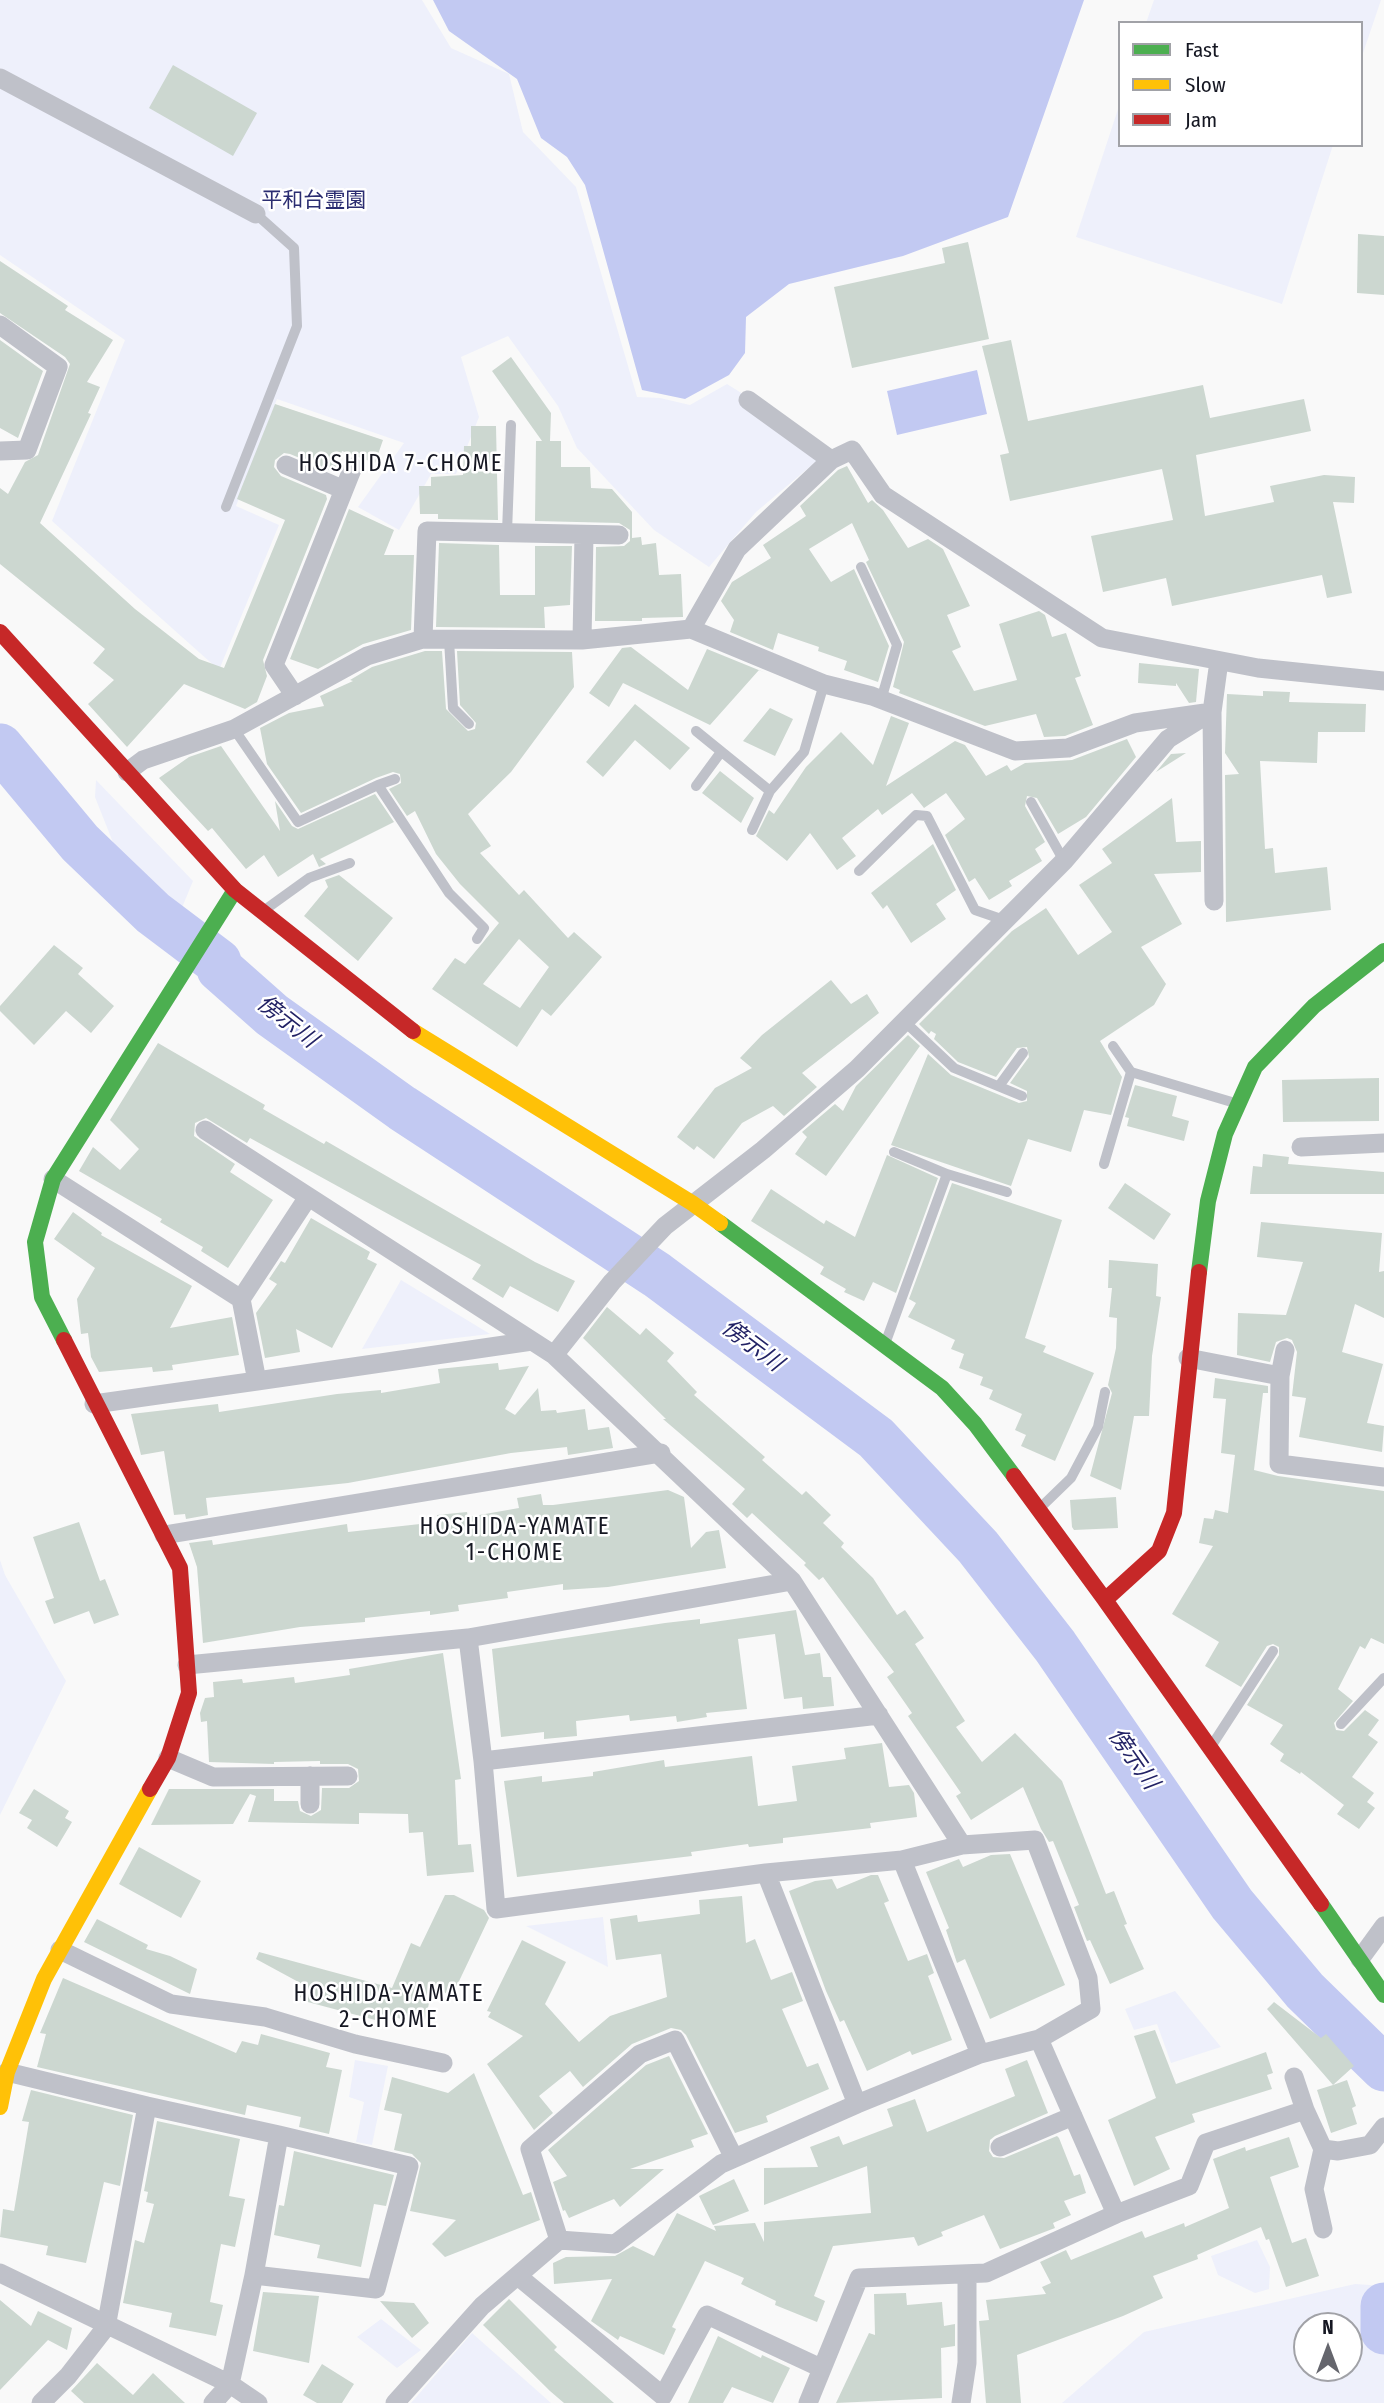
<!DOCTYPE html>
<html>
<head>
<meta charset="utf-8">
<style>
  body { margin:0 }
  #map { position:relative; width:1384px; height:2403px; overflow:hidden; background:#f9f9f9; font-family:"Fira Sans Condensed",sans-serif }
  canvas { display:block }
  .legend { position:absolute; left:1118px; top:21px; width:245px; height:126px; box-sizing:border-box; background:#fff; border:2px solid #a1a2a7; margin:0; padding:9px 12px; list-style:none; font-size:21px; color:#151722 }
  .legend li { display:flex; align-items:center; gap:14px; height:35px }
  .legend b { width:35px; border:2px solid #a1a2a7 }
  .north { position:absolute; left:1293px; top:2312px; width:70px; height:70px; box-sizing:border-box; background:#fff; border:2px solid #a1a2a7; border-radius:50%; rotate:0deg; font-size:19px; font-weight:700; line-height:28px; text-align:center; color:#151722 }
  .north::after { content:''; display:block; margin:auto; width:24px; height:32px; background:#65666d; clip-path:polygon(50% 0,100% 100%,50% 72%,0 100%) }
</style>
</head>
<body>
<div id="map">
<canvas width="1384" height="2403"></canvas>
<ul class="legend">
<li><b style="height:9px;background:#4caf50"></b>Fast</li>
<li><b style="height:9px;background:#ffc107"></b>Slow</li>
<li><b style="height:9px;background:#c62828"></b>Jam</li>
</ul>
<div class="north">N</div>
</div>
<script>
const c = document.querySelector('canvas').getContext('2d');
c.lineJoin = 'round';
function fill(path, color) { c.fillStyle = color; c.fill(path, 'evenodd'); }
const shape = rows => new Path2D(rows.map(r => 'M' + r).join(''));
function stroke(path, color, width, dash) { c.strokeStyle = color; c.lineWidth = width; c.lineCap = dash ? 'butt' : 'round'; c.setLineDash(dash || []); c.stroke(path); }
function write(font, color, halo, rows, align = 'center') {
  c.font = font + ' "Fira Sans Condensed","Noto Sans JP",sans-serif'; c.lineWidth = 5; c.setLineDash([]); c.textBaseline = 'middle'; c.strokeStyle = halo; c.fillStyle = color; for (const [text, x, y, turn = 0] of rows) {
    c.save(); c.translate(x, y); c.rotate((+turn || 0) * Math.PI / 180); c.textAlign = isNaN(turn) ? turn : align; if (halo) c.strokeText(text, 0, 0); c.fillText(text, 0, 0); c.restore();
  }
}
const green = shape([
  [0,0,422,0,451,48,509,74,523,132,576,187,637,397,660,398,690,405,727,384,831,449,756,512,709,567,654,530,577,448,558,406,508,336,461,357,479,417,456,474,431,474,399,530,358,507,404,443,277,399,236,506,279,525,219,670,52,521,125,340,0,255],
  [1154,0,1381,0,1361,59,1361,23,1146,23],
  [1120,103,1120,145,1333,145,1282,304,1076,237],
  [96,780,193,881,176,922,112,863,114,845,95,797],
  [401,1280,490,1334,362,1349],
  [0,1560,5,1575,66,1681,0,1815],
  [603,1917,608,1967,526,1926],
  [1175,1991,1221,2047,1171,2063,1157,2024,1134,2030,1125,2009],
  [355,2060,388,2066,372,2145,356,2142,364,2102,349,2097],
  [1257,2240,1270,2267,1269,2289,1255,2293,1218,2275,1211,2256],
  [1355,2284,1384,2286,1384,2403,1062,2403,1144,2332],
  [1307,2326,1349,2326,1349,2368,1307,2368],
  [381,2319,421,2350,397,2368,357,2337],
  [472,2333,551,2403,411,2403]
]);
const water = shape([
  [433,0,1084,0,1008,217,903,256,789,284,746,317,745,353,729,375,685,399,642,390,585,185,567,157,541,138,517,79,449,31],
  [977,370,987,414,897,435,887,391]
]);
const river = shape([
  [0,747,80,843,153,913,218,962,220,969,272,1015,402,1108,657,1275,876,1438,978,1547,1055,1646,1232,1904,1305,1991,1384,2068],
  [1384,2306,1384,2331]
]);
const building = shape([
  [173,65,257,113,233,156,149,108],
  [1358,234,1384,236,1384,295,1357,293],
  [968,242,989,339,852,368,834,287,945,263,942,248],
  [0,261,68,306,65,310,113,340,87,382,100,387,88,413,91,414,40,523,135,609,199,659,224,668,285,520,237,499,275,404,383,440,375,463,342,451,334,472,290,454,284,453,275,460,274,467,281,476,326,495,327,499,263,660,267,676,257,702,245,709,184,684,127,747,88,704,114,680,93,663,105,649,0,564,0,488,8,494,25,462,38,455,70,364,65,357,0,313],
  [0,340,43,371,18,438,0,428],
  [1011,340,1028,421,1203,385,1210,418,1304,399,1311,431,1196,455,1205,516,1274,502,1270,486,1324,475,1355,477,1354,503,1333,502,1352,593,1327,598,1322,575,1172,606,1166,578,1103,592,1091,536,1173,520,1162,469,1010,501,1000,455,1009,453,982,346],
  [511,357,551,413,550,441,561,441,561,467,590,467,591,488,612,489,632,512,632,538,641,537,642,545,656,543,659,575,681,574,683,617,642,618,642,621,595,621,596,547,624,546,630,541,630,530,619,523,535,521,536,441,542,441,492,371],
  [471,426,496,426,498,520,438,519,438,514,420,514,419,486,431,486,431,477,463,475,464,446,471,446],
  [847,466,868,503,872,500,883,510,908,548,928,539,943,549,970,606,947,615,961,647,952,651,974,691,1017,680,999,624,1039,611,1045,615,1052,637,1066,633,1081,676,1075,678,1093,725,1065,736,1044,737,1036,714,985,726,899,693,900,690,893,687,904,642,866,562,869,560,852,523,809,549,831,582,854,569,889,646,878,682,844,670,847,661,818,651,819,647,778,633,773,650,730,632,734,620,721,601,732,582,771,558,763,545,806,516,800,506,838,470],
  [349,509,394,530,384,555,414,555,411,630,363,644,318,669,290,659],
  [439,543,499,545,500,595,535,595,535,546,572,546,570,605,544,607,545,628,436,627],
  [631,647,688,690,707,649,766,673,759,670,710,725,623,683,609,707,589,693,622,648],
  [425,651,442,651,446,709,468,731,475,729,476,723,460,705,457,651,572,652,574,687,511,772,468,814,491,846,480,853,519,895,524,890,568,938,574,932,602,957,551,1016,542,1009,517,1047,432,989,455,958,465,964,499,923,460,884,436,854,415,811,407,816,389,789,401,783,400,774,393,772,376,778,301,813,267,764,260,728,289,713,324,706,320,696,353,681,350,680,372,667],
  [519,939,549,967,520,1008,483,984],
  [1139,663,1199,669,1196,702,1189,703,1176,683,1176,686,1138,683],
  [1263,691,1290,692,1289,702,1366,704,1365,732,1318,732,1317,763,1260,761,1265,849,1273,848,1275,873,1327,867,1331,910,1226,922,1225,775,1239,774,1225,753,1227,694,1263,696],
  [635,704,690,748,670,770,635,740,603,777,586,762],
  [770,708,793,719,775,756,743,741],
  [891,716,909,723,886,786,955,741,965,745,986,776,1007,765,1011,771,1025,763,1072,760,1127,739,1136,757,1086,817,1058,834,1037,798,1027,796,1025,806,1045,842,1035,849,1042,861,1009,881,1012,886,989,900,975,878,969,882,945,835,965,819,946,793,924,808,912,793,882,815,878,809,842,838,856,856,837,870,810,833,787,861,756,836,769,810,774,814,806,767,841,732,873,765],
  [221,746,280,831,275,801,292,826,298,829,375,794,394,822,320,859,326,864,319,867,313,854,278,877,264,855,246,869,212,828,208,831,159,778,189,757],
  [1186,753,1156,772,1171,754],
  [720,771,754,798,741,823,702,793],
  [1172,798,1176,842,1201,841,1201,872,1154,874,1182,924,1141,947,1166,984,1154,1005,1100,1041,1122,1077,1111,1115,1084,1110,1071,1152,1028,1139,1011,1186,891,1145,928,1054,951,1075,1019,1103,1027,1101,1027,1091,1010,1083,1029,1057,1027,1047,1017,1048,996,1077,958,1062,934,1039,936,1034,931,1031,929,1034,919,1024,1012,931,1046,908,1078,955,1112,932,1079,885,1112,863,1102,849],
  [933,844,956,890,936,904,946,919,911,943,887,905,883,909,871,893],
  [339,875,393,918,358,961,304,916,328,887,325,880],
  [54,945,83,968,78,974,114,1006,91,1033,66,1011,34,1045,0,1011,0,1006],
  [831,980,851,1004,867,994,879,1013,802,1073,817,1087,784,1116,773,1106,742,1123,714,1159,697,1146,694,1150,677,1137,715,1088,752,1068,740,1058,762,1035],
  [908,1035,920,1046,826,1176,795,1154,807,1137,802,1132,835,1104,843,1111,856,1086],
  [158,1043,265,1105,263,1109,324,1144,326,1141,535,1262,575,1281,558,1312,510,1286,503,1298,472,1279,481,1265,250,1138,247,1143,206,1118,195,1123,194,1136,235,1164,230,1172,273,1200,228,1268,201,1251,203,1247,160,1222,162,1219,79,1171,93,1147,120,1170,139,1149,110,1120],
  [1379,1078,1379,1121,1283,1122,1282,1080],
  [1135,1085,1177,1096,1172,1116,1189,1121,1184,1141,1127,1126,1129,1118,1125,1117],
  [1263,1154,1289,1157,1288,1164,1384,1172,1384,1194,1250,1194,1253,1166,1262,1167],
  [887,1155,938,1178,896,1293,873,1282,864,1301,844,1292,846,1289,820,1274,824,1267,751,1221,771,1189,824,1224,826,1220,855,1237],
  [952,1183,1062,1220,1025,1338,1046,1346,1043,1352,1094,1373,1055,1461,1021,1446,1026,1435,1015,1430,1022,1414,989,1399,993,1390,980,1385,983,1377,959,1368,964,1354,951,1349,955,1340,908,1317,916,1303,909,1299],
  [1125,1183,1171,1214,1154,1240,1108,1208],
  [73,1212,102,1233,101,1235,192,1286,170,1328,232,1317,239,1355,172,1365,173,1370,153,1372,152,1367,99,1372,91,1357,88,1333,81,1334,77,1299,95,1268,54,1239],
  [311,1218,370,1252,367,1259,377,1264,332,1348,296,1329,300,1352,265,1358,256,1313,277,1284,269,1279,281,1261,285,1263],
  [1261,1222,1382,1233,1379,1272,1384,1271,1384,1318,1355,1304,1342,1352,1383,1364,1367,1423,1384,1426,1382,1452,1299,1437,1306,1398,1292,1396,1297,1352,1292,1340,1287,1338,1276,1342,1270,1362,1237,1355,1238,1313,1286,1315,1303,1262,1257,1257],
  [1109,1260,1158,1264,1156,1296,1161,1297,1152,1356,1149,1416,1134,1416,1121,1490,1090,1476,1112,1393,1108,1385,1116,1348,1117,1318,1109,1317,1112,1288,1108,1288],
  [607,1307,640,1335,646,1328,674,1353,667,1361,697,1392,694,1395,765,1457,762,1460,802,1495,806,1491,831,1515,823,1523,844,1543,841,1547,873,1578,897,1615,905,1610,924,1638,915,1644,965,1721,956,1727,982,1762,1015,1733,1062,1781,1106,1894,1114,1891,1127,1924,1124,1925,1144,1969,1110,1984,1090,1940,1087,1941,1085,1936,1074,1907,1079,1905,1053,1841,1049,1842,1041,1829,1023,1787,971,1820,956,1796,961,1793,908,1716,912,1713,887,1677,894,1672,823,1577,819,1580,804,1565,806,1563,752,1513,747,1518,732,1504,745,1489,663,1419,666,1419,583,1338],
  [498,1363,499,1370,529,1366,505,1409,515,1415,538,1388,541,1411,556,1410,557,1413,585,1409,588,1430,609,1427,613,1448,568,1455,567,1447,511,1453,348,1483,206,1498,208,1515,186,1519,185,1514,174,1515,164,1451,141,1455,131,1414,218,1404,219,1412,337,1394,381,1390,381,1393,440,1383,438,1369],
  [1215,1378,1268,1386,1268,1393,1263,1393,1254,1470,1278,1476,1384,1491,1384,1644,1371,1638,1365,1649,1360,1646,1338,1689,1353,1701,1334,1723,1336,1730,1344,1731,1365,1710,1379,1720,1368,1735,1378,1742,1352,1777,1374,1793,1367,1802,1375,1808,1359,1829,1337,1814,1344,1805,1301,1772,1300,1774,1280,1761,1284,1754,1270,1744,1283,1725,1247,1705,1279,1655,1279,1647,1273,1644,1267,1646,1241,1687,1205,1666,1219,1642,1172,1614,1213,1546,1199,1543,1204,1518,1213,1519,1215,1510,1228,1513,1235,1455,1221,1453,1226,1399,1213,1398],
  [668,1490,684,1497,691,1548,706,1532,719,1530,726,1568,608,1587,563,1590,563,1584,507,1592,508,1598,458,1605,459,1611,430,1615,430,1611,365,1618,365,1622,300,1627,203,1643,197,1567,189,1543,212,1540,213,1545,347,1524,348,1532,438,1522,437,1515,467,1512,468,1517,519,1508,517,1498,541,1494,543,1505,553,1505],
  [1116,1497,1118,1528,1074,1530,1072,1527,1070,1500],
  [79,1522,100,1581,105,1579,119,1615,94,1624,89,1611,54,1624,45,1601,54,1598,33,1537],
  [796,1610,805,1655,820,1653,823,1677,831,1677,834,1706,803,1709,802,1697,784,1699,775,1634,738,1639,747,1709,706,1713,707,1717,677,1722,676,1716,630,1721,629,1715,576,1721,577,1736,544,1739,544,1732,501,1737,492,1649,665,1623,700,1619,700,1624],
  [443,1653,461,1779,455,1780,458,1845,471,1844,474,1872,427,1876,423,1832,409,1833,408,1814,359,1813,359,1824,248,1822,256,1796,250,1794,233,1824,151,1825,169,1789,274,1789,274,1801,298,1801,300,1811,311,1816,321,1810,322,1788,349,1788,359,1781,358,1769,348,1764,320,1764,320,1761,274,1762,274,1764,209,1762,207,1721,201,1722,200,1713,205,1698,214,1697,213,1682,242,1679,243,1683,294,1677,295,1683,350,1675,349,1669],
  [882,1743,889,1787,909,1785,914,1793,917,1817,870,1823,871,1828,783,1838,783,1843,749,1847,748,1844,691,1852,692,1856,517,1877,504,1781,542,1776,542,1782,593,1776,593,1772,664,1760,665,1767,752,1756,758,1806,797,1801,792,1766,846,1759,844,1748],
  [34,1789,69,1811,65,1818,72,1822,57,1847,27,1828,32,1820,19,1813],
  [139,1847,201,1881,181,1918,119,1884],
  [1010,1854,1065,1985,990,2019,965,1959,957,1963,946,1930,949,1928,926,1872,959,1859,963,1867,991,1855],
  [871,1875,878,1875,889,1901,884,1903,908,1961,927,1954,934,1973,928,1976,952,2040,912,2055,910,2051,867,2071,844,2020,840,2022,826,1991,789,1891,815,1881,832,1879,837,1889],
  [445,1895,454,1895,484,1910,489,1918,452,1996,433,1987,424,2024,380,2014,379,2021,304,2001,304,1998,299,1997,304,1985,256,1959,259,1952,392,1988,411,1943,420,1947],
  [742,1896,746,1943,755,1939,771,1980,792,1972,803,2001,782,2009,807,2067,818,2063,829,2089,766,2116,768,2122,735,2133,686,2035,681,2030,671,2028,632,2044,583,2087,570,2071,539,2096,553,2113,534,2130,487,2064,523,2036,488,2017,491,2012,487,2011,522,1940,566,1962,545,2004,579,2042,610,2016,667,1997,661,1954,616,1960,610,1919,637,1915,638,1922,700,1914,699,1900],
  [97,1919,148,1945,146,1949,170,1956,197,1969,190,1994,84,1942],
  [63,1978,236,2053,242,2041,258,2045,261,2034,330,2053,326,2067,342,2070,329,2134,299,2127,301,2117,247,2105,245,2115,37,2067,46,2034,40,2033],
  [1274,2002,1321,2038,1326,2034,1354,2066,1333,2085,1347,2080,1356,2106,1352,2108,1357,2124,1331,2133,1317,2090,1333,2085,1267,2009],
  [1155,2030,1176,2084,1266,2052,1273,2073,1267,2075,1272,2089,1192,2114,1195,2122,1155,2137,1170,2169,1134,2186,1108,2120,1156,2098,1134,2036],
  [669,2056,708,2134,691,2140,694,2147,630,2169,664,2169,620,2207,614,2199,569,2218,565,2210,563,2211,553,2182,567,2176,548,2150,646,2065],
  [1027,2060,1048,2113,995,2136,990,2140,989,2151,993,2157,1004,2158,1057,2136,1059,2138,1074,2176,1080,2174,1086,2193,1064,2201,1071,2215,1053,2223,1055,2228,1000,2249,984,2215,941,2232,943,2236,918,2246,914,2237,833,2246,814,2296,825,2301,817,2322,775,2305,776,2301,741,2284,744,2278,705,2261,672,2327,676,2329,664,2355,620,2336,618,2340,591,2321,612,2279,554,2284,553,2263,566,2257,615,2256,633,2246,654,2256,677,2213,716,2231,714,2226,755,2223,764,2242,764,2222,871,2213,867,2166,764,2205,764,2168,818,2167,810,2147,839,2136,843,2145,893,2126,887,2109,915,2099,927,2132,1015,2096,1005,2069],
  [474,2073,523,2195,531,2192,540,2220,445,2257,432,2244,456,2220,410,2211,421,2163,412,2154,394,2150,402,2114,384,2110,392,2077,448,2093],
  [31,2090,133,2115,120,2186,104,2182,86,2263,46,2255,48,2246,0,2237,3,2209,14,2211,29,2122,22,2121],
  [157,2121,240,2139,229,2196,245,2199,235,2247,221,2244,210,2302,223,2305,216,2336,169,2327,172,2313,123,2303,135,2240,144,2243,154,2204,146,2202,148,2192,144,2191],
  [1289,2137,1299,2167,1270,2177,1292,2243,1306,2238,1319,2276,1286,2287,1269,2239,1266,2240,1261,2227,1197,2255,1198,2259,1153,2276,1163,2298,1123,2316,1017,2355,1021,2403,986,2403,979,2321,989,2320,986,2300,1046,2294,1042,2287,1051,2283,1040,2262,1066,2250,1071,2260,1142,2231,1145,2238,1184,2223,1185,2227,1229,2208,1213,2159,1245,2147,1246,2151],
  [294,2151,394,2175,386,2206,374,2204,361,2267,317,2258,320,2245,274,2235,279,2205,284,2206],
  [734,2179,749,2211,713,2225,699,2196],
  [263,2292,319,2296,309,2363,253,2351],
  [906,2293,907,2305,942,2302,944,2326,955,2324,955,2346,941,2348,942,2398,836,2403,869,2333,875,2335,874,2294],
  [509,2299,557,2347,554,2350,614,2403,564,2403,550,2391,483,2325],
  [0,2300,31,2326,38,2311,72,2328,67,2350,48,2340,0,2390],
  [380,2301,414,2303,429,2323,412,2338],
  [718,2336,761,2358,762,2355,790,2368,773,2403,732,2387,723,2403,688,2403],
  [97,2363,133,2395,153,2373,185,2403,84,2403,71,2391],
  [322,2364,354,2384,342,2403,317,2403,303,2395]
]);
const lane = shape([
  [226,507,297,326,294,248,256,214],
  [507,532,511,425],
  [861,567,897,645,881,700],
  [449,640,453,708,469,724],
  [234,729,298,822,378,785,449,893,484,928,477,939],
  [696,731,770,791,804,752,824,684],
  [378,785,395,779],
  [696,786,721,752],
  [1031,802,1064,861],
  [752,830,770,791],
  [859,871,916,815,927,816,975,910,1004,920],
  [266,909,309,878,350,863],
  [904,1021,954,1068,1022,1096],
  [1113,1046,1131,1072,1235,1103],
  [999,1086,1023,1053],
  [894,1152,947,1174,1007,1192],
  [1104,1164,1131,1072],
  [885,1344,947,1174],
  [1039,1509,1071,1478,1098,1427,1105,1392],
  [1341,1724,1384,1678],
  [1214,1742,1273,1651]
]);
const street = shape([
  [0,78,256,214],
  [0,325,58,367,27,450,0,451],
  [748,400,831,460,852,450,883,495,1102,638,1258,668,1384,681],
  [286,465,342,489],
  [691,629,737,549,831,460],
  [423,639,427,531,619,535],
  [582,640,584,535],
  [295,696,274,665,353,467],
  [1212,712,1214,901],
  [127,772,143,760,234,729,367,656,423,639,582,640,691,629,824,684,872,696,1015,751,1068,748,1135,723,1212,712,1219,661],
  [205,1130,554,1355,792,1581,962,1845,1035,1840,1088,1978,1091,2009,1039,2039,980,2054,857,2104,766,1873,902,1860,962,1845],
  [1301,1147,1384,1143],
  [53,1179,241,1299,257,1381,94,1404],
  [241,1299,308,1197],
  [554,1355,612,1282,665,1226,763,1150,857,1069,1064,861,1168,739,1205,716],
  [1188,1358,1280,1376,1279,1464,1384,1477],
  [1280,1376,1285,1350],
  [257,1381,532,1341],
  [164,1535,661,1453],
  [468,1638,792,1581],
  [187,1665,468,1638,483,1761,496,1909,766,1873],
  [168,1758,213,1777,348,1776],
  [483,1761,879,1715],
  [310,1776,310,1804],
  [902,1860,980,2054],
  [60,1950,171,2004,265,2017,355,2044,443,2063],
  [1360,1959,1384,1926],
  [7,2072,147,2106,106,2327,68,2376,41,2403],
  [1294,2077,1305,2110],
  [147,2106,279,2135,409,2166,376,2289,254,2275,279,2135],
  [1000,2147,1073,2116],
  [1116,2214,1189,2186,1206,2143,1305,2110,1323,2149,1338,2151,1370,2145,1384,2127],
  [1323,2229,1314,2189,1323,2149],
  [559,2240,530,2149,640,2054,675,2040,734,2158],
  [0,2273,230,2384,258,2403],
  [519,2277,663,2396,707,2315,821,2368],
  [213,2403,230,2384,254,2275],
  [395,2403,482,2306,559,2240,615,2244,721,2164,857,2104],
  [808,2403,859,2278,986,2273,1116,2214,1039,2039],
  [961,2403,967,2363,967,2274]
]);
const fast = shape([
  [720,1223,942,1388,975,1424,1014,1476],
  [1199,1272,1208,1201,1225,1134,1255,1067,1314,1006,1384,951],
  [64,1340,42,1297,35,1242,53,1179,235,890],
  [1321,1904,1384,1995]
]);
const slow = shape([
  [413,1031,692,1203,720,1223],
  [0,2107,7,2072,44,1979,150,1789]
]);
const jam = shape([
  [0,632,235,890,413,1031],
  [64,1340,180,1568,189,1693,168,1758,150,1789],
  [1014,1476,1105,1600,1159,1551,1174,1513,1199,1272],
  [1105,1600,1321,1904]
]);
const parkNames = [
  ["平和台霊園",314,201]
];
const neighbourhoodNames = [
  ["HOSHIDA 7-CHOME",401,465],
  ["HOSHIDA-YAMATE",515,1528],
  ["1-CHOME",515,1554],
  ["HOSHIDA-YAMATE",389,1995],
  ["2-CHOME",389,2021]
];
const waterNames = [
  ["傍示川",287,1022,38],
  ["傍示川",752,1346,37],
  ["傍示川",1133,1759,55]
];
fill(green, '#eef0fb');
fill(water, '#c2c9f2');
stroke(river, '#c2c9f2', 47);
fill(building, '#ccd7d0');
stroke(lane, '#bfc1c9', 10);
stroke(street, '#bfc1c9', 19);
stroke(fast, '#4caf50', 16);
stroke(slow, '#ffc107', 16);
stroke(jam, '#c62828', 16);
write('21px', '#2b2d71', '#fff', parkNames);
c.letterSpacing = '2px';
write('23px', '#151722', '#fff', neighbourhoodNames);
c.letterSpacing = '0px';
write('italic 23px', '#222265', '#fff', waterNames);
</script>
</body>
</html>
